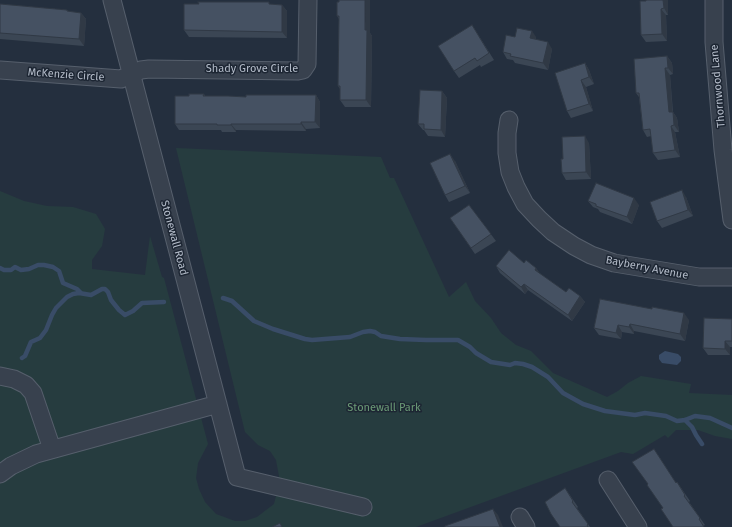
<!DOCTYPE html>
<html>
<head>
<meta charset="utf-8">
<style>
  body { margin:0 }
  canvas { display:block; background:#242f3e }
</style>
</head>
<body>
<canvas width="732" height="527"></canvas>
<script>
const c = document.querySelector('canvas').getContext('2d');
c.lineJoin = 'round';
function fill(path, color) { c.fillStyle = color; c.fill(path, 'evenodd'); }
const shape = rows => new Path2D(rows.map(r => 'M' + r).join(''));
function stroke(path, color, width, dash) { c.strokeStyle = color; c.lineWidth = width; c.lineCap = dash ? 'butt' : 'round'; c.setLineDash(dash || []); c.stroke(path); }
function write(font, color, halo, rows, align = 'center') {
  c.font = font + ' "Fira Sans",sans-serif'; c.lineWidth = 3; c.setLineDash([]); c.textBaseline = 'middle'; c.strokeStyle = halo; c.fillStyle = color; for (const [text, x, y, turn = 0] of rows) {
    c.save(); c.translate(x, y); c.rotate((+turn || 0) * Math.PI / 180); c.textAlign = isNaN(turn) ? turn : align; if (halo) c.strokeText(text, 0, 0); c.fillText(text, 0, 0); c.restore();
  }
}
const green = shape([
  [176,148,381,157,390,178,394,178,449,297,466,282,475,301,491,318,501,333,516,345,531,351,553,373,607,397,618,391,628,383,641,376,691,384,689,393,732,395,732,439,715,436,698,430,676,430,668,438,665,435,633,454,621,452,416,527,0,527,0,191,24,201,47,206,73,207,96,214,105,229,102,246,92,260,92,269,145,275,150,236,162,277,164,278,208,444,198,463,196,478,199,489,205,502,216,514,235,521,245,521,257,517,274,504,277,492,279,476,276,460,270,451,258,445,245,432]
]);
const water = shape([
  [665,351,678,354,681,357,681,361,677,365,662,363,659,359,659,355]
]);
const stream = shape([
  [0,268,4,270,11,270,15,267,21,270,29,269,38,265,44,265,53,267,59,271,63,283,77,289,81,293],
  [223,298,232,301,254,321,273,329,305,339,312,340,350,337,363,332,370,331,375,332,381,336,400,339,426,340,458,340,470,347,476,353,491,362,510,365,515,363,523,364,532,367,548,377,563,393,583,404,605,411,635,415,645,413,666,416,677,421,685,420,695,416,710,418,732,428],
  [22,358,25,356,31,342,40,338,46,330,52,315,56,308,67,297,73,294,79,293,91,295,102,289,105,289,108,292,111,300,119,310,125,315,133,311,142,303,164,302],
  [685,420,692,427,696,435,702,444]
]);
const minor = shape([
  [112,0,237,477,363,507],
  [714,0,714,42,723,150,732,220],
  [0,70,121,79,141,70,149,69,298,71,303,70,307,64,308,0],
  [509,120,507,133,507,153,510,172,516,187,525,204,539,219,553,232,574,246,591,255,614,263,699,277,732,277],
  [0,376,14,379,26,385,33,393,52,449],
  [0,474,11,466,36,454,218,404],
  [608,480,638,527],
  [520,517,526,527]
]);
const wall = shape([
  [646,0,668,0,668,15,666,15,667,41,646,42,641,35],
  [0,4,67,10,69,12,81,13,86,19,84,46,0,39],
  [270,4,282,5,287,11,287,38,189,37,184,30],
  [337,16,369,23,370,33,372,36,371,107,345,107,340,100,340,89,338,86,339,19],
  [472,25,494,60,481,67,480,65,459,78,454,71],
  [515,37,536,37,536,40,552,49,548,70,515,63,513,60,507,59,503,52],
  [667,56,672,63,673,74,670,75,673,112,677,118,679,132,675,132,680,157,658,160,653,153,651,136,647,137,643,130,639,97,636,93],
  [585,63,589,70,594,84,586,87,593,111,571,118,567,111],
  [442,91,447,98,445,137,428,136,424,130,423,130,418,124],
  [204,94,205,96,246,97,316,95,320,102,320,128,306,129,306,131,236,130,236,132,222,132,221,130,179,130,175,124],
  [589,143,591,179,566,180,562,173,563,159],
  [455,161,470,193,449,202,445,195],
  [686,197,693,216,662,228,657,221],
  [588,201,639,205,632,224,600,212,598,209,593,207],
  [469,205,496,241,475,254,450,218],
  [524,263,536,268,540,274,566,292,580,296,585,302,572,321,528,290,525,294,500,273,496,266],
  [600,299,689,320,685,341,634,331,634,334,622,332,621,339,599,335,594,328],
  [732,319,732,347,730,347,730,355,708,355,703,348],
  [658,455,676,483,677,482,690,501,689,502,705,525,703,526,663,508],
  [565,488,578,507,577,508,590,527,560,527]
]);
const shadedWall = shape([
  [365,0,370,0,370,33,372,36,371,107,366,100],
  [663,0,668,0,668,15,664,8],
  [282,5,287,11,287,38,282,32],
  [661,9,666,15,667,41,662,34],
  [81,13,86,19,84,46,79,39],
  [532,31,536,37,535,45,530,38],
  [548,42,552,49,548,70,543,63],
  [667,56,672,63,673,74,668,68],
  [585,63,589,70,594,84,589,77],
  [665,68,670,75,673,119,669,112],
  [581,80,586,87,593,111,589,104],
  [442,91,447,98,445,137,441,130],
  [316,95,320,102,320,128,315,122],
  [673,112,677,118,679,132,674,125],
  [301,122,306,129,306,131,301,124],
  [231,124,236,130,236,132,231,125],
  [671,126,675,132,680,157,675,150],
  [585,136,589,143,591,179,586,172],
  [450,154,455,161,470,193,465,186],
  [682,190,686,197,693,216,688,210],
  [634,198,639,205,632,224,627,217],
  [536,268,541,275,535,270],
  [524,284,528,290,525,294,521,287],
  [580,296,585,302,572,321,568,315],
  [684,313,689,320,685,341,680,334],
  [630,324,634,331,634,334,629,327],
  [618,325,622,332,621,339,616,333],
  [725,341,730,347,730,355,725,349],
  [493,509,498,515,503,527,500,527]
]);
const building = shape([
  [339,0,365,0,365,30,367,30,366,100,340,100,340,86,338,86,339,16,337,16,337,2,339,2,339,0],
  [646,0,663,0,664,8,661,9,662,34,641,35,640,1,646,1,646,0],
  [198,2,269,2,269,4,282,5,282,32,184,30,184,4,199,4,198,2],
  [0,4,67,10,67,11,81,13,79,39,0,33,0,4],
  [472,25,489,53,477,61,475,58,454,71,438,46,472,25],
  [517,28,532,31,530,38,548,42,543,63,510,56,511,54,503,52,506,35,515,37,517,28],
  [667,56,668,68,665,68,669,112,673,112,674,125,671,126,675,150,653,153,650,129,643,130,639,93,636,93,634,59,667,56],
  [585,63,589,77,581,80,589,104,567,111,555,73,585,63],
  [420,90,442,91,441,130,424,129,424,124,418,124,420,90],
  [189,94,204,94,203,96,228,96,246,97,246,95,316,95,315,122,301,122,301,124,231,124,231,125,217,125,217,124,175,124,175,96,189,96,189,94],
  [585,136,586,172,562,173,561,159,563,159,562,137,585,136],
  [450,154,465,186,445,195,430,163,450,154],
  [596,183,634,198,627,217,596,206,596,204,588,201,596,183],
  [682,190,688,210,657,221,650,202,682,190],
  [469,205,491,234,471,248,450,218,469,205],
  [509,250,524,263,526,260,536,268,535,270,566,292,569,288,580,296,568,315,524,284,521,287,496,266,509,250],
  [600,299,652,309,652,307,684,313,680,334,630,324,629,327,618,325,616,333,594,328,600,299],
  [704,318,732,319,732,341,725,341,725,349,703,348,704,318],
  [654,449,676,483,677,482,685,495,684,496,700,518,699,519,704,527,673,527,661,509,663,508,647,485,648,484,632,462,654,449],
  [565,488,573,501,572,502,588,524,587,525,588,527,560,527,551,514,545,502,565,488],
  [493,509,500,527,445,527,445,526,493,509],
  [280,523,282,527,272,527,280,523]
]);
const streetNames = [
  ["Shady Grove Circle",252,69],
  ["McKenzie Circle",66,75,4],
  ["Thornwood Lane",718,86,-95],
  ["Stonewall Road",174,238,75],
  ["Bayberry Avenue",647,268,11]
];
const parkNames = [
  ["Stonewall Park",384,408]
];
fill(green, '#263c3f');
fill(water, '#394c67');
stroke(stream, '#394c67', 4.5);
stroke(minor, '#565f6c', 19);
stroke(minor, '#38414e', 17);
fill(wall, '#3b4654');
fill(shadedWall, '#303945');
fill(building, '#455162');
stroke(building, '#303945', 1);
write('11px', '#b4bcc9', '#1d2633', streetNames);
write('11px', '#6b9a76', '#1d2633', parkNames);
</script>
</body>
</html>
